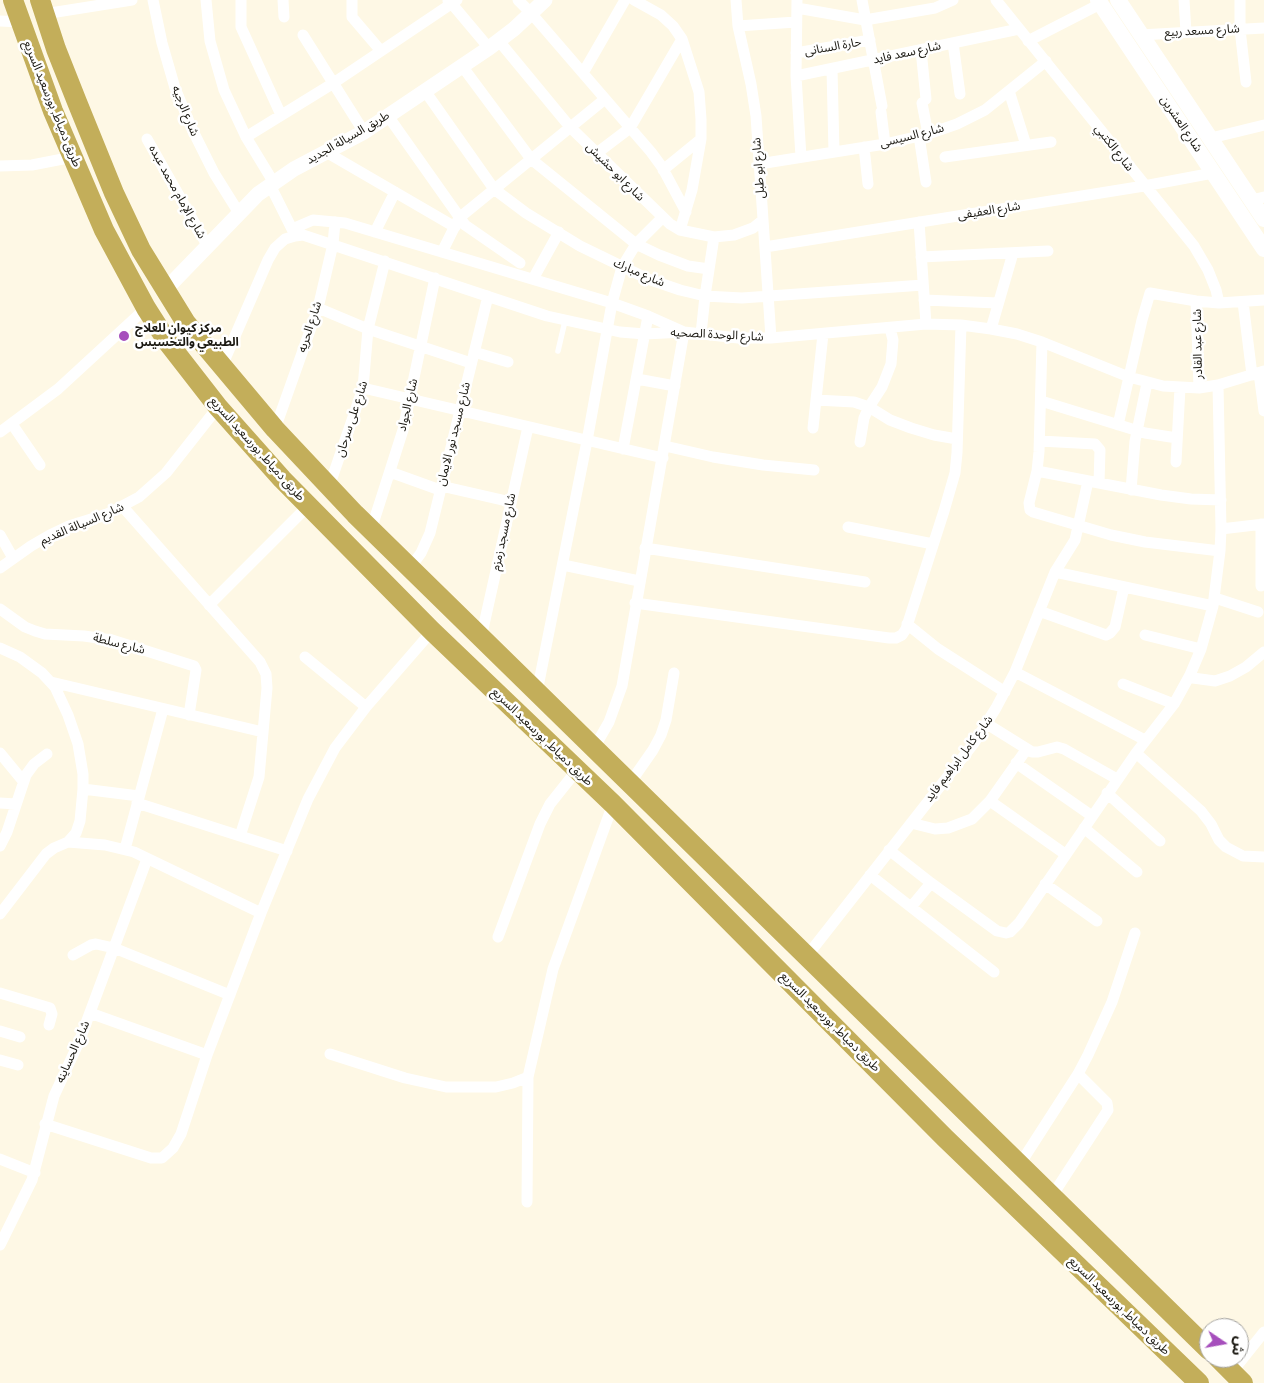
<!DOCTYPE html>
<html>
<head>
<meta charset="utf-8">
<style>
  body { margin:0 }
  #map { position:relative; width:1264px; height:1383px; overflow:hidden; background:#fef8e5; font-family:Bitter,"Noto Sans Arabic",serif }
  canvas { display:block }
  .north { position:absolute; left:1199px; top:1318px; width:50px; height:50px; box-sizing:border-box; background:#fff; border:1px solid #a3a29f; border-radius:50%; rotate:102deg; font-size:14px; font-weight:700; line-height:20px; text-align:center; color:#191710 }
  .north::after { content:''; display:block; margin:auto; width:18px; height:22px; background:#a64fbc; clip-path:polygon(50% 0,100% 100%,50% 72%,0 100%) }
</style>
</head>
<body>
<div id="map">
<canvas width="1264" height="1383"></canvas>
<div class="north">ش</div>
</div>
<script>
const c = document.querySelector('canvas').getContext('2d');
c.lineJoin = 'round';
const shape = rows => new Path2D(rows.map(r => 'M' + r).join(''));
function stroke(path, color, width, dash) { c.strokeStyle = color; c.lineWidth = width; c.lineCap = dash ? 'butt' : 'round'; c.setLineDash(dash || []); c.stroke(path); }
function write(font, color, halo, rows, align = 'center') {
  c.font = font + ' Bitter,"Noto Sans Arabic",serif'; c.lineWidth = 5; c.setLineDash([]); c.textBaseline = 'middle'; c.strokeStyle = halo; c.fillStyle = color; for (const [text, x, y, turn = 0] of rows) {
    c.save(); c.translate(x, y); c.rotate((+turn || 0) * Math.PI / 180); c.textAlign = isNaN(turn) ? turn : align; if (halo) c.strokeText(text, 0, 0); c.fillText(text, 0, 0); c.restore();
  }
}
const service = shape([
  [558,351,565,321]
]);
const minor = shape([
  [153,0,162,43,175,88,193,131,214,173,239,213],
  [206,0,210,41,224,90,246,137,274,183],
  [241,0,241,27,281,115],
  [283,0,284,17],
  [352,0,352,17,381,51],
  [518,0,531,13,651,152,662,167,686,212],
  [634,0,661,15,673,26,682,39,699,92,701,119,701,139,692,190,680,230],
  [736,0,738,26,751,84,756,116,771,338],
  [797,0,796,76,801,157],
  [862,0,882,106],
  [996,0,1194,246,1208,270,1216,290,1219,303],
  [1184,0,1186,32],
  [1240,0,1240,29,1246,82],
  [448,1,452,4,489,48],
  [797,8,865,20,935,8,953,0],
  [44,14,132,0],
  [0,21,21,22],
  [738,26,796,22],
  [303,35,364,132],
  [1140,35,1264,28],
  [499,41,570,127,670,224,680,230,714,237,734,235,753,228,763,220],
  [1028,41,1100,4],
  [953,43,960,94],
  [921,50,926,99],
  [796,53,870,40],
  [462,66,531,159,636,244,659,255,688,266,709,269],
  [832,69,834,152],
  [583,73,625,0],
  [796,76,1019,29],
  [425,91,494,189,526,213,580,246,648,279,680,290,705,296,742,298,923,285],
  [1009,91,1026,145],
  [922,103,928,134],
  [881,112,885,144],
  [388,116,465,225,520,263],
  [919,136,926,182],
  [246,137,332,84,457,0],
  [1211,138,1264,125],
  [147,139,207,245],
  [864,147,868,184],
  [326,152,455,227],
  [597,153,630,128,682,39],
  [945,157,1051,142],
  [759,164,885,144,928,134,957,124,985,110,1046,61],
  [0,166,32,165,73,157],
  [663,170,701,139],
  [270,185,295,235],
  [1252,200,1264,197],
  [919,222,926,324],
  [292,229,313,220,345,223,612,303,648,316,684,332,622,686,609,722,594,748],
  [375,232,395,192],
  [765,247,1144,186,1213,173],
  [442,252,459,218,605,99],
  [921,257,1048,251],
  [533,279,559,232],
  [924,300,998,303],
  [1196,301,1199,388],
  [1243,302,1252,375],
  [318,308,368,329,471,363],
  [991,329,1013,253],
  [701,334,705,296,714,237],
  [1042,342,1039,452,1037,471,1029,503,1030,510,1033,512,1111,535,1145,542,1220,551],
  [474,352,508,362],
  [222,366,268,260,275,248,285,239,295,236,303,235,547,316,620,332,645,334,684,332,738,338,771,338,926,324,961,325,991,329,1017,334,1042,342,1129,377,1163,386,1199,388,1218,385,1264,371],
  [1259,373,1264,411],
  [637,379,675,386],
  [363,388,663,458],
  [816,400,854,402,869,407,890,420,911,428,934,435,957,439],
  [1041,401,1145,433,1177,438],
  [12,424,40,465],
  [1118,425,1142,320,1150,293,1196,301,1219,303,1264,300],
  [813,428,823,334],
  [275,429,318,308,333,244,335,222],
  [0,432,58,389,146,308],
  [1040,441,1095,444,1100,450,1099,483],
  [860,442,864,418,869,407,882,387,891,364,893,340,890,328],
  [665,446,713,457,763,465,814,470],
  [623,449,648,316],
  [1176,462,1180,388],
  [1037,471,1161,495,1191,499,1221,500],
  [390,472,440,490],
  [441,486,511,502],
  [329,487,363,388,368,329,385,261],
  [1131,490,1135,441,1147,383],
  [123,507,260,662,266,674,267,688,259,777,240,836],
  [1261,524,1261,586],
  [848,527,933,544],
  [1221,529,1264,524],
  [371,530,403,430,435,278],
  [0,535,13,558],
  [645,548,865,582],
  [563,565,639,581],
  [0,568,31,546,50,535,69,526,107,514,139,497,166,473,218,407],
  [410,568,421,553,430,533,488,296],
  [1055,572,1213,606],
  [1215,598,1258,612],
  [635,603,889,638,896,638,902,635,906,629,944,511,955,473,957,453,961,325],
  [209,605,308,506],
  [0,609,25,627,35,631,45,634,84,636,112,640,194,666,196,670,189,715],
  [1039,611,1106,635,1110,633,1115,627,1124,587],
  [907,624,938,649,1005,692],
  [1145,635,1201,649],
  [481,638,528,427],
  [0,648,20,657,42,673,55,687,68,715,78,744,83,774,83,789,80,821,76,833,68,842,54,848,46,854,0,914],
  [305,657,366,707],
  [1015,672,1145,740],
  [1190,675,1193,678,1215,681,1230,676,1246,667,1264,652],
  [51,682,263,732],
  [1123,684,1174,704],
  [537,692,587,441,612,303,622,267,636,244,662,218],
  [987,724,1032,752,1038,752,1057,747,1064,749,1117,779],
  [0,753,23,781],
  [1136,753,1201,811,1211,824,1219,840,1226,847,1243,856,1264,857],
  [1016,763,1092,816],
  [630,783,653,750,661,735,666,720,674,673],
  [83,789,139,796],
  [1107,793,1160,841],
  [990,801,1065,854],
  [0,803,16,804],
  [137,803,287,851],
  [911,823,935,829,948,828,972,819,990,801,1026,750],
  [1084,828,1137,872],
  [68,842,105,845,134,852,261,913,308,799,335,748,366,707,432,631],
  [0,846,7,832,26,775,34,764,47,754],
  [125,849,163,709],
  [889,850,931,883,997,931,1006,933,1010,932,1019,923,1136,753,1174,704,1190,675,1201,649,1213,606,1220,551,1221,529,1218,385],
  [870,875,994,972],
  [1045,884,1097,921],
  [911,907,931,883],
  [498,937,540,824,550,804,577,770],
  [73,955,91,945,96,944,114,948,230,995],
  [807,956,974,743,996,708,1015,672,1055,572,1075,540,1088,481],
  [0,993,50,1008,52,1014,49,1025],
  [90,1013,207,1055],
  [0,1031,20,1037],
  [330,1054,405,1078,446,1087,496,1087,513,1083,528,1077,553,969,613,804],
  [0,1060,18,1065],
  [45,1124,151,1158,162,1158,173,1148,181,1134,207,1055,261,913],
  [0,1159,35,1173],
  [1020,1164,1078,1074,1088,1055,1112,1002,1135,933],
  [1052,1196,1108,1110,1107,1103,1078,1074],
  [527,1202,528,1077],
  [0,1245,32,1180,54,1096,79,1042,147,859],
  [1232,1372,1264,1332]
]);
const tertiary = shape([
  [165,290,258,194,294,169,364,132,489,48,514,29,545,0]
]);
const secondary = shape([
  [1098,0,1264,249],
  [1118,0,1264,219]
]);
const trunk = shape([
  [13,0,53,111,104,230,146,308,169,344,218,407,282,479,432,631,613,804,945,1138,1199,1383],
  [40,0,56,49,77,102,114,193,141,250,186,323,275,429,355,514,1209,1350],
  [1218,1358,1243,1383]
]);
const markers = [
  [124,336,6,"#a64fbc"]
];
const streetNames = [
  ["شارع مسعد ربيع",1202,31,-3],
  ["حارة السنانى",833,47,-10],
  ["شارع سعد فايد",907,53,-12],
  ["طريق دمياط, بورسعيد السريع",52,104,68],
  ["شارع الرجيه",185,111,68],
  ["شارع العشرين",1181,124,56],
  ["شارع السيسى",912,136,-14],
  ["طريق السيالة الجديد",348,138,-30],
  ["شارع الكتبي",1114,148,52],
  ["شارع ابو طبل",759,168,-94],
  ["شارع ابو حشيش",615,172,45],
  ["شارع الإمام محمد عبده",177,192,61],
  ["شارع العفيفى",989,211,-9],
  ["شارع مبارك",639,273,23],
  ["شارع الحريه",310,327,-72],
  ["شارع الوحدة الصحيه",717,335,3],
  ["شارع عبد القادر",1198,344,-91],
  ["شارع الجواد",408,405,-77],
  ["شارع على سرحان",352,419,-72],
  ["شارع مسجد نور الايمان",454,434,-76],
  ["طريق دمياط, بورسعيد السريع",257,449,48],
  ["شارع السيالة القديم",82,524,-23],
  ["شارع مسجد زمزم",504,532,-78],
  ["شارع سلطة",119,644,14],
  ["طريق دمياط, بورسعيد السريع",542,737,44],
  ["شارع كامل ابراهيم فايد",959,759,-53],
  ["طريق دمياط, بورسعيد السريع",830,1022,45],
  ["شارع الحساينه",73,1052,-66],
  ["طريق دمياط, بورسعيد السريع",1119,1306,44]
];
const poiNames = [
  ["مركز كيوان للعلاج",135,329],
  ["الطبيعي والتخسيس",135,343]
];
stroke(service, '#fff', 5.5);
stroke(minor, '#fff', 11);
stroke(tertiary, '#fff', 15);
stroke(secondary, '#fff', 16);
stroke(trunk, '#c3ae5a', 20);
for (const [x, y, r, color] of markers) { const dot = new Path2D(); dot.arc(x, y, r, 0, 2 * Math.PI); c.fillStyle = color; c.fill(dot); stroke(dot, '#fff', 2); }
write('12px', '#191710', '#fff', streetNames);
write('bold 12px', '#191710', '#fff', poiNames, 'left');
</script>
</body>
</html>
